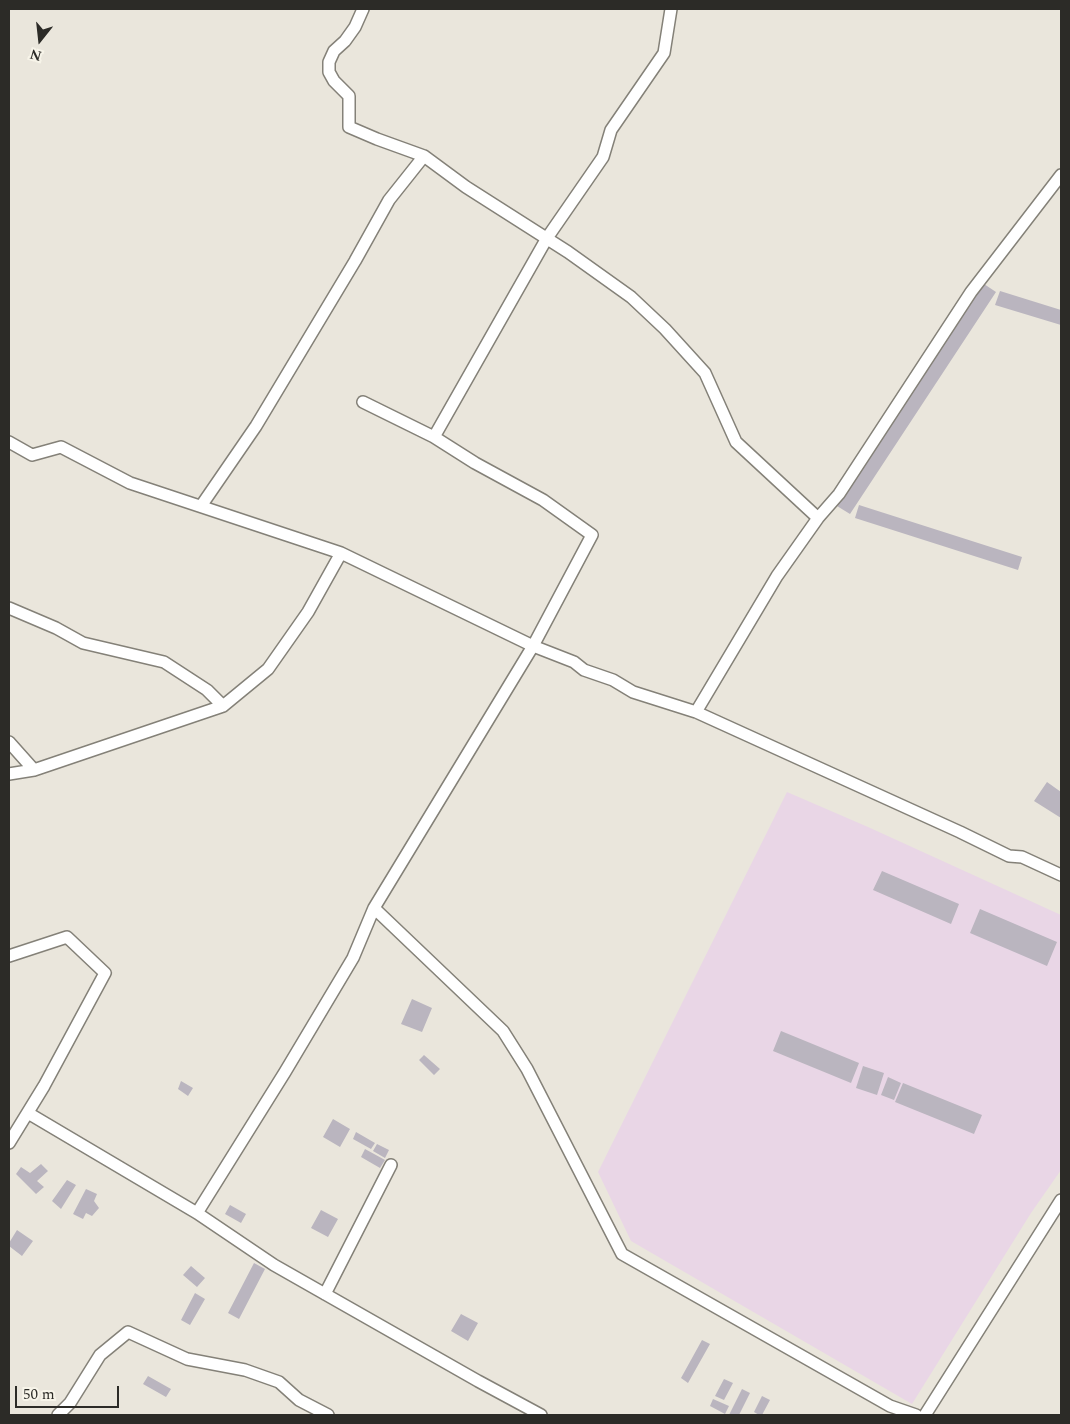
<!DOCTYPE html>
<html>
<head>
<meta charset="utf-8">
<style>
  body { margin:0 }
  #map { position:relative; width:1070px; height:1424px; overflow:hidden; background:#eae6dc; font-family:Spectral,serif }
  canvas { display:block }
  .frame { position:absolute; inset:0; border:10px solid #2c2b27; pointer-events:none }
  .north { position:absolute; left:15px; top:15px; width:50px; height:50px; -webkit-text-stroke:4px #f7f4e9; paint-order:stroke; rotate:196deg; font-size:14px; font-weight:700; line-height:20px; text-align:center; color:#2c2b27 }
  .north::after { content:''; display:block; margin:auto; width:18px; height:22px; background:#2c2b27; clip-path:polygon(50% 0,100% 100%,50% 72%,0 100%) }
  .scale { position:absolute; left:15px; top:1386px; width:104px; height:22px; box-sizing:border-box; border:2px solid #2c2b27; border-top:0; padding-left:6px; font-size:15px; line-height:18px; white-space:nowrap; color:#2c2b27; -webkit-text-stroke:4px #f7f4e9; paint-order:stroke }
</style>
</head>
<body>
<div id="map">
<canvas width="1070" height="1424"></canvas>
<div class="frame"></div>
<div class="north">N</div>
<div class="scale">50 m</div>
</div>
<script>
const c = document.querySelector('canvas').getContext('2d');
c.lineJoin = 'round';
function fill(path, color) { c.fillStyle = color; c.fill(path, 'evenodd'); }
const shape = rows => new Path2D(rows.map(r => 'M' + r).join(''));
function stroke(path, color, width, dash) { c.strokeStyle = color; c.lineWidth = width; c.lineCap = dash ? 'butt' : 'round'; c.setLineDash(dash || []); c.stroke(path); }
const education = shape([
  [787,792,868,827,1061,915,1061,1170,1031,1213,912,1404,631,1241,598,1172]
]);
const building = shape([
  [984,284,996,292,850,514,837,506],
  [1000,291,1061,310,1061,325,995,305],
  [859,505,1022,557,1018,570,855,518],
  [1047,782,1061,792,1061,818,1034,801],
  [882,871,959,904,951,924,873,890],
  [980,909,1057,942,1047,966,970,933],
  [412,999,432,1008,422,1032,401,1024],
  [781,1031,859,1063,851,1083,773,1051],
  [424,1055,440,1069,434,1075,419,1060],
  [863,1066,884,1073,877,1095,856,1088],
  [888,1077,901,1083,894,1100,881,1095],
  [181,1081,193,1088,188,1096,178,1089],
  [903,1083,982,1115,974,1134,895,1102],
  [333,1119,350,1129,340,1147,323,1137],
  [356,1132,375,1143,371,1149,353,1139],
  [377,1144,389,1150,385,1158,373,1151],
  [365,1149,385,1160,380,1168,361,1157],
  [41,1164,48,1171,37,1181,44,1187,36,1194,16,1174,21,1167,30,1173],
  [67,1180,76,1185,61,1209,52,1201],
  [86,1189,97,1194,94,1201,99,1208,92,1216,86,1213,83,1219,73,1214],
  [230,1205,246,1214,241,1223,225,1214],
  [321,1210,338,1219,328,1237,311,1228],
  [17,1230,33,1241,22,1256,9,1246,9,1243],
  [254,1263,265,1269,239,1319,228,1313],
  [191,1266,205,1278,197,1287,183,1275],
  [195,1293,205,1299,190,1325,181,1320],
  [461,1314,478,1323,468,1341,451,1331],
  [702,1340,710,1344,688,1383,681,1378],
  [148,1376,171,1389,166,1397,143,1384],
  [724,1379,733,1383,724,1400,715,1396],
  [742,1389,750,1393,739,1415,729,1415],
  [762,1396,770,1400,762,1415,759,1415,754,1412],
  [713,1399,729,1406,725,1414,710,1406]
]);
const street = shape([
  [363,9,355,27,345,41,334,51,329,62,329,72,334,81,349,96,349,127,377,139,424,156],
  [434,437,547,238,603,157,611,130,664,53,671,9],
  [9,442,32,455,61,447,130,483,341,553,533,646,574,662,584,670,613,680,633,692,696,712,960,832,1009,856,1022,857,1061,875],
  [201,506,256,426,355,261,389,200,424,156,466,187,568,252,631,297,665,329,705,373,736,442,818,518],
  [9,608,56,628,83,643,164,662,207,690,223,706],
  [696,712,777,576,818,518,839,494,971,292,1061,175],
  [9,742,34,770],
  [9,774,34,770,223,706,268,669,308,612,341,553],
  [374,908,503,1031,527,1069,622,1254,890,1406,916,1415],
  [9,956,67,937,105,973,44,1086,9,1143],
  [28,1113,197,1213,274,1265,478,1381,541,1415],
  [197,1213,285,1072,353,958,374,908,533,646,592,535,543,500,475,463,434,437,363,402],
  [325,1294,391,1165],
  [58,1415,70,1403,100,1355,128,1332,187,1359,245,1370,279,1382,299,1400,328,1415],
  [925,1415,1061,1200]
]);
fill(education, '#e9d6e6');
fill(building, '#bab5bf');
stroke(street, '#848178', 14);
stroke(street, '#fff', 11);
</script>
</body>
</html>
